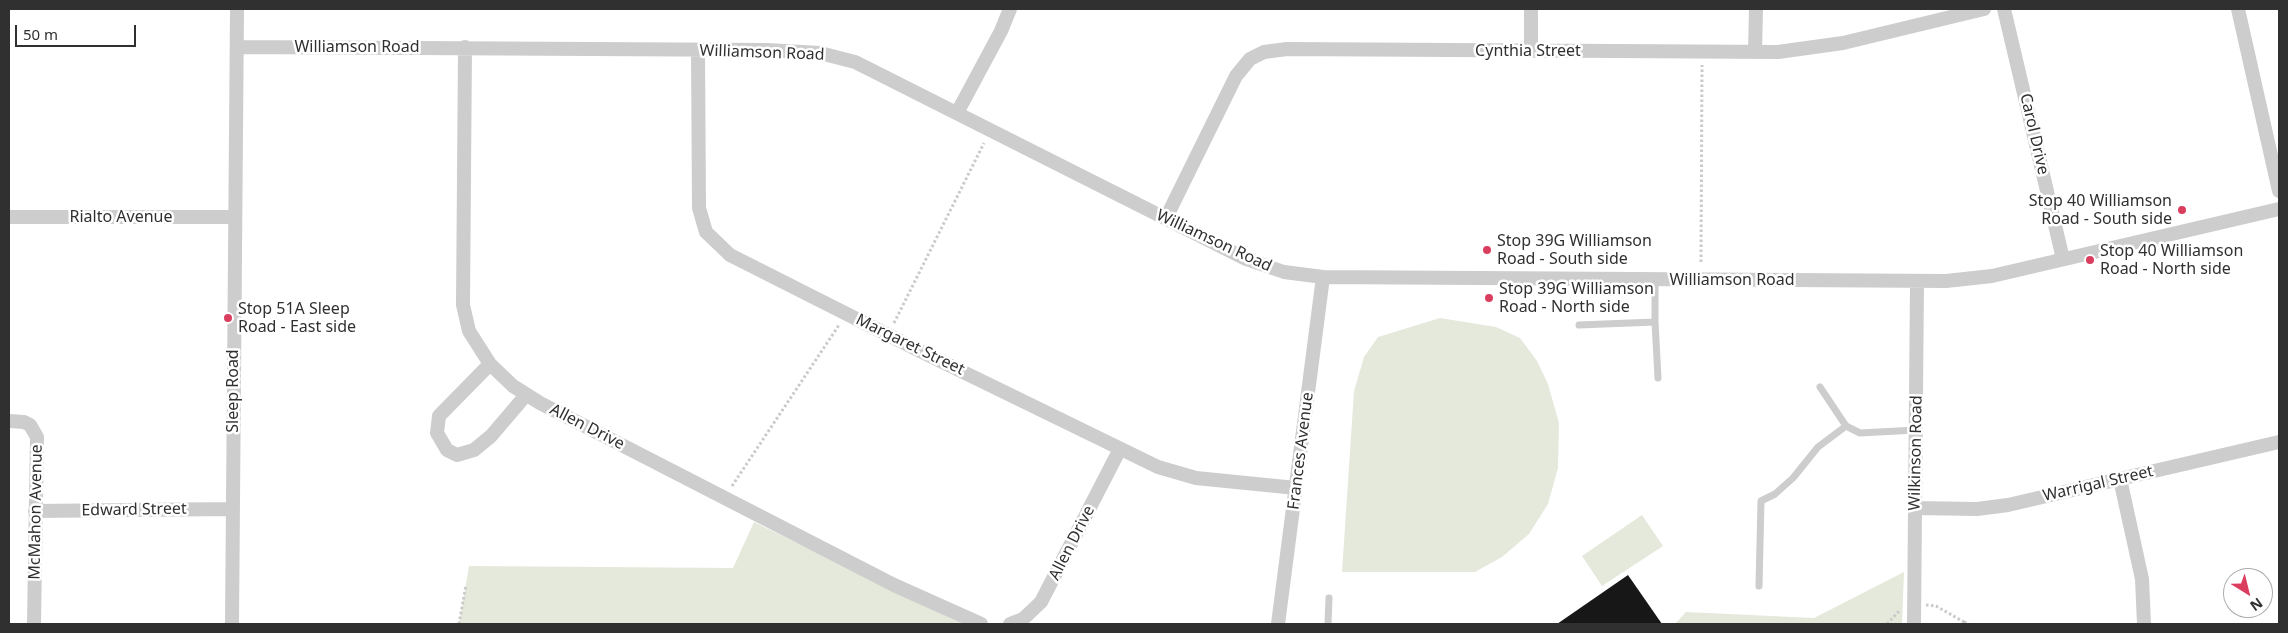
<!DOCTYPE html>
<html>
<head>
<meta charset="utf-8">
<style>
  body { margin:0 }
  #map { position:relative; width:2288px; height:633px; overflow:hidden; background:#fff; font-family:"Noto Sans",sans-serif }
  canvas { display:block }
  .frame { position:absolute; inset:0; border:10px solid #303030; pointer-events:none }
  .north { position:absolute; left:2223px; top:568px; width:50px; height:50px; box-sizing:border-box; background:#fff; border:1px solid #acacac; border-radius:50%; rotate:144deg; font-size:14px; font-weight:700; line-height:20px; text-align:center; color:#303030 }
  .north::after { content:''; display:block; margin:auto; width:18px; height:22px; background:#db3d5f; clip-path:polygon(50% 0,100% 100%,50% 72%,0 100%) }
  .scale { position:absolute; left:15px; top:25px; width:121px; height:22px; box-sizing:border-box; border:2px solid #303030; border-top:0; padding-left:6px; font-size:15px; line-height:18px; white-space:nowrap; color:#303030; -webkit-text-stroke:4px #fff; paint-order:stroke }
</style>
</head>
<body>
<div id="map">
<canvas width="2288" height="633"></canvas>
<div class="frame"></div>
<div class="north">N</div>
<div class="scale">50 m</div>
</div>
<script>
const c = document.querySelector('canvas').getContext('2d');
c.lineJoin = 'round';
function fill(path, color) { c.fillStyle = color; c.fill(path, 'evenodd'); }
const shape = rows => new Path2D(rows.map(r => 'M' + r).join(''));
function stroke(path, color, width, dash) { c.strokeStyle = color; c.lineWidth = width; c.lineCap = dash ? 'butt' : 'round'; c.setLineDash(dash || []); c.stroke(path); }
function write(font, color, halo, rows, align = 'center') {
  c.font = font + ' "Noto Sans",sans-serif'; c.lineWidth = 5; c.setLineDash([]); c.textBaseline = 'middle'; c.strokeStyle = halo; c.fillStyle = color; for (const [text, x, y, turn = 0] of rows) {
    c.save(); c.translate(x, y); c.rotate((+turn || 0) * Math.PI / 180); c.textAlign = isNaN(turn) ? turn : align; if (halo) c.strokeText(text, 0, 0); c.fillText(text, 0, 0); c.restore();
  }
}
const green = shape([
  [1440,318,1496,327,1520,338,1537,361,1548,384,1559,423,1558,468,1548,504,1529,534,1502,557,1475,572,1342,572,1354,391,1364,357,1378,337],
  [1642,515,1663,546,1602,586,1582,556],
  [754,522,963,624,459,624,469,566,733,568],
  [1904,572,1902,624,1675,624,1686,612,1814,618]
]);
const building = shape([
  [1628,575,1662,624,1557,624]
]);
const path = shape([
  [1701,262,1702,65],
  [894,323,984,143],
  [732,486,839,325],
  [1926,605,1936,606,1964,622,1963,624],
  [1964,622,1969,624],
  [459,624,466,585],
  [1887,624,1900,610]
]);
const service = shape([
  [1655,280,1655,322],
  [1579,325,1655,322,1658,378],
  [1820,387,1846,426],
  [1759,586,1761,501,1775,494,1793,478,1818,447,1846,426,1860,433,1916,430],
  [1328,624,1329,598]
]);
const minor = shape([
  [1531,9,1531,51],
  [2004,9,2063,259],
  [2238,9,2279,191],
  [237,47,767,50,820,53,855,62,871,70,1246,259,1284,272,1323,277,1946,281,1992,276,2279,209],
  [465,47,463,305,469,331,490,364,513,386,540,403,894,585,981,624],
  [698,50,699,208,706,232,730,255,918,350,1158,467,1196,478,1296,488],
  [1755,52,1756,9],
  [957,113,1001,31,1010,9],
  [9,217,233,217],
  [1166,218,1236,76,1250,59,1264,52,1287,49,1778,52,1843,43,1984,9],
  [490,364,439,416,437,433,447,450,457,455,474,450,491,436,526,395],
  [9,421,24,422,30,425,37,437,34,624],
  [2120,479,2142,579,2144,624],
  [1915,508,1977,509,2008,505,2279,442],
  [35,511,232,509],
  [232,624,237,9],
  [1010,624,1023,619,1041,602,1120,449],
  [1278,624,1323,277],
  [1914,624,1917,282]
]);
const markers = [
  [2182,210,5,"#db3d5f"],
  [1487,250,5,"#db3d5f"],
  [2090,260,5,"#db3d5f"],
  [1489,298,5,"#db3d5f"],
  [228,318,5,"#db3d5f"]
];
const streetNames = [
  ["Williamson Road",357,47],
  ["Cynthia Street",1528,51],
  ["Williamson Road",762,53,2],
  ["Carol Drive",2034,134,77],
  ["Rialto Avenue",121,217],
  ["Williamson Road",1214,241,25],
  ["Williamson Road",1732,280],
  ["Margaret Street",910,345,26],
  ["Sleep Road",233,391,-90],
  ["Allen Drive",587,427,27],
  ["Frances Avenue",1301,451,-83],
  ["Wilkinson Road",1916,453,-89],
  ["Warrigal Street",2098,484,-13],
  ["Edward Street",134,510,-1],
  ["McMahon Avenue",36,512,-89],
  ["Allen Drive",1072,543,-63]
];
const poiNames = [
  ["Stop 40 Williamson",2172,201,"right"],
  ["Road - South side",2172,219,"right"],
  ["Stop 39G Williamson",1497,241],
  ["Road - South side",1497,259],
  ["Stop 40 Williamson",2100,251],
  ["Road - North side",2100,269],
  ["Stop 39G Williamson",1499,289],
  ["Road - North side",1499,307],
  ["Stop 51A Sleep",238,309],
  ["Road - East side",238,327]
];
fill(green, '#e5e9dc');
fill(building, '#171717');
stroke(path, '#cacaca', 3, [2.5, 2.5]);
stroke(service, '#cdcdcd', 7);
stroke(minor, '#cdcdcd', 14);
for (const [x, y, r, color] of markers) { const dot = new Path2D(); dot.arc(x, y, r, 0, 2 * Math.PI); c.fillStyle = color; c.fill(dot); stroke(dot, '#fff', 2); }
write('16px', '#303030', '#fff', streetNames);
write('16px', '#303030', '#fff', poiNames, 'left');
</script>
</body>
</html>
